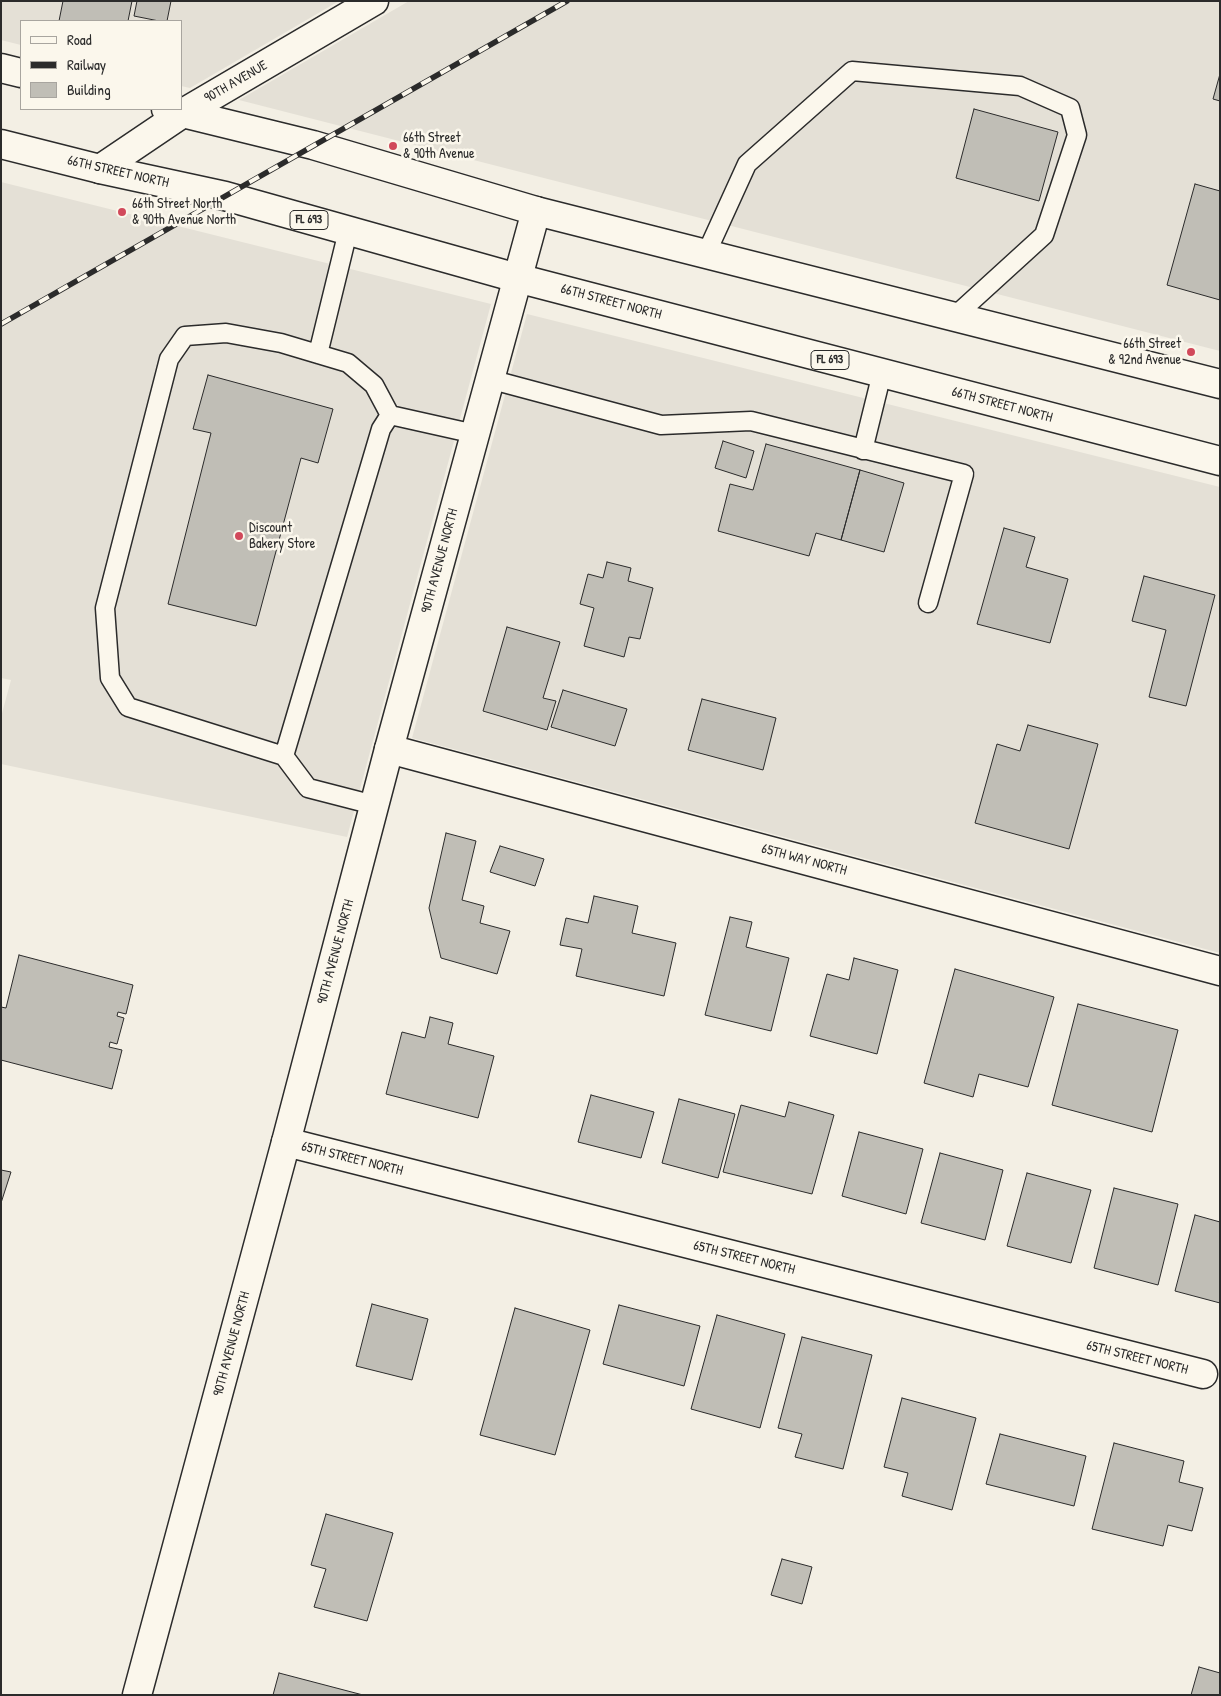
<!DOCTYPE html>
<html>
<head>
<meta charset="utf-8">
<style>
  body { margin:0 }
  #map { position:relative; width:1221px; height:1696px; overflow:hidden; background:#f3efe4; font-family:"Patrick Hand",sans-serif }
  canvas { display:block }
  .frame { position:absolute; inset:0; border:2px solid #2b2b2b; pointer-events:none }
  .legend { position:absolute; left:20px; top:20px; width:162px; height:90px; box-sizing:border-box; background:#fbf7ec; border:1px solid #a8a59f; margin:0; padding:6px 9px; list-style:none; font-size:15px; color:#2b2b2b }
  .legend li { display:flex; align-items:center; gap:10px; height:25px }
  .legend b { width:25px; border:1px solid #a8a59f }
</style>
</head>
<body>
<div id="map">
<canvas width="1221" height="1696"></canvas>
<div class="frame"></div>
<ul class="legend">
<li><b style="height:6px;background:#fbf7ec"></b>Road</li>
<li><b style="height:6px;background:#2b2b2b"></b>Railway</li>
<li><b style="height:14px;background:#c0beb6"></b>Building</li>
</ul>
</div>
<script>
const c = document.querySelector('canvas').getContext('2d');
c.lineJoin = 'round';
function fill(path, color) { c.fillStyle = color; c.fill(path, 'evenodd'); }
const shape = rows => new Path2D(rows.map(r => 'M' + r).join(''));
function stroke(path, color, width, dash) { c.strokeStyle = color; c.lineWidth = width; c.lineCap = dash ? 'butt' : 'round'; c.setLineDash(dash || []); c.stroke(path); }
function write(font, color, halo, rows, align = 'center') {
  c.font = font + ' "Patrick Hand",sans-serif'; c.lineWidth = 5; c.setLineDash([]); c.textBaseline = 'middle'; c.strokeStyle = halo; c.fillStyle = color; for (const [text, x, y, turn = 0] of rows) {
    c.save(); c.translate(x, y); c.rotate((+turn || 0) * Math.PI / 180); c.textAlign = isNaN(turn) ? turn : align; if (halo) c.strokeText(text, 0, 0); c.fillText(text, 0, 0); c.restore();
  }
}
const built = shape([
  [1,1,339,1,190,88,181,86,181,21,21,21,21,45,1,40],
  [409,1,1220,1,1220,351,239,100],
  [1,182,491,304,347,837,1,764,1,717,11,680,1,678],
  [527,314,1220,487,1220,953,412,738]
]);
const building = shape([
  [63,1,132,1,128,21,59,21,63,1],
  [137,1,171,1,167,21,159,21,134,16,137,1],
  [1220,74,1220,101,1213,99,1220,74],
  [974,109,1058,132,1039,201,956,178,974,109],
  [1195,184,1220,191,1220,300,1167,285,1195,184],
  [208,375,333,409,318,463,301,458,256,626,168,604,211,433,193,429,208,375],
  [723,441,754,451,746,478,715,468,723,441],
  [766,444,860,470,841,540,816,533,809,556,718,531,730,484,753,490,766,444],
  [860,470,904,483,884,552,841,540,860,470],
  [1004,528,1035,537,1026,567,1068,579,1050,643,977,624,1004,528],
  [607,562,631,568,628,581,653,588,640,639,629,637,624,657,584,646,594,608,580,604,588,574,603,578,607,562],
  [1144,576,1215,595,1186,706,1149,697,1166,630,1132,621,1144,576],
  [507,627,560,642,543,698,556,701,547,730,483,711,507,627],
  [563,690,627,709,615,746,551,727,563,690],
  [702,699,776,718,763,770,688,750,702,699],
  [1028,725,1098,744,1069,849,975,823,997,744,1020,751,1028,725],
  [446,833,476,841,462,900,484,906,480,923,510,931,497,974,441,958,429,908,446,833],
  [500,846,544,859,535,886,490,872,500,846],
  [594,896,638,906,632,933,676,943,664,996,576,976,582,949,560,945,566,918,588,923,594,896],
  [730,917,752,922,746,947,789,958,771,1031,705,1015,730,917],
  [19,955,133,985,126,1014,118,1012,117,1016,124,1018,117,1044,110,1042,109,1047,122,1050,112,1089,1,1060,1,1007,6,1008,19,955],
  [854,958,898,970,877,1054,810,1036,827,974,849,980,854,958],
  [955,969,1054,997,1028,1087,979,1074,973,1097,924,1083,955,969],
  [1078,1004,1178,1030,1152,1132,1052,1105,1078,1004],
  [430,1017,453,1023,448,1044,494,1056,478,1118,386,1094,402,1032,425,1038,430,1017],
  [591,1095,654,1112,641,1158,578,1142,591,1095],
  [679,1099,735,1114,718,1178,662,1163,679,1099],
  [789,1102,834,1115,812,1194,723,1172,741,1105,785,1117,789,1102],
  [859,1132,923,1149,906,1214,842,1196,859,1132],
  [940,1153,1003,1170,985,1240,921,1223,940,1153],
  [1,1170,11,1172,1,1203,1,1170],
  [1027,1173,1091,1190,1071,1263,1007,1246,1027,1173],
  [1114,1188,1178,1204,1158,1285,1094,1268,1114,1188],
  [1195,1215,1220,1222,1220,1303,1175,1291,1195,1215],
  [372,1304,428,1319,412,1380,356,1366,372,1304],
  [619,1305,700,1326,684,1386,603,1364,619,1305],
  [515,1308,590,1330,555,1455,480,1435,515,1308],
  [717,1315,785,1334,760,1428,691,1409,717,1315],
  [802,1337,872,1355,843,1469,795,1457,802,1434,778,1428,802,1337],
  [902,1398,976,1418,952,1510,902,1496,908,1473,884,1467,902,1398],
  [1000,1434,1086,1456,1074,1506,986,1484,1000,1434],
  [1114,1443,1184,1461,1179,1482,1203,1488,1192,1531,1168,1525,1163,1546,1092,1529,1114,1443],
  [326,1514,393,1533,367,1621,314,1607,326,1569,311,1565,326,1514],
  [782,1559,812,1567,802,1604,771,1595,782,1559],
  [1199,1667,1220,1673,1220,1695,1191,1695,1199,1667],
  [279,1673,363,1695,273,1695,279,1673]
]);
const lane = shape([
  [706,254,747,164,852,71,1020,86,1070,108,1077,135,1044,235,954,317],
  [318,354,348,231],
  [489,379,661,425,751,421,964,474,928,603],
  [390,415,374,385,348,363,281,343,226,333,185,336,169,359,105,608,110,678,128,707,284,756,381,429,390,415,475,434],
  [863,450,882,373],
  [284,756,308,788,374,805]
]);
const street = shape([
  [389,749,1220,971],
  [286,1142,1203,1374]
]);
const secondary = shape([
  [100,169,183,113,374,1],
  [137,1695,286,1142,389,749,536,211]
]);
const primary = shape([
  [1,68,21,73],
  [166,109,313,145,536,211,1220,384],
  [1,144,100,169,225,196,517,278,1220,461]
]);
const rail = shape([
  [1,324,567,1]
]);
const markers = [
  [393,146,5,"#d1495b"],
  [122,212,5,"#d1495b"],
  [1191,352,5,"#d1495b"],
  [239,536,5,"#d1495b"]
];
const shields = [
  [309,220,38],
  [830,360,38]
];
const shieldNames = [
  ["FL 693",309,220],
  ["FL 693",830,360]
];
const streetNames = [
  ["90TH AVENUE",236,82,-30],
  ["66TH STREET NORTH",118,172,13],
  ["66TH STREET NORTH",611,302,15],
  ["66TH STREET NORTH",1002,405,15],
  ["90TH AVENUE NORTH",440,561,-75],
  ["65TH WAY NORTH",804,860,15],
  ["90TH AVENUE NORTH",336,952,-75],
  ["65TH STREET NORTH",352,1159,14],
  ["65TH STREET NORTH",744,1258,14],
  ["90TH AVENUE NORTH",232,1344,-75],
  ["65TH STREET NORTH",1137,1358,14]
];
const poiNames = [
  ["66th Street",403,138],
  ["& 90th Avenue",403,154],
  ["66th Street North",132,204],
  ["& 90th Avenue North",132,220],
  ["66th Street",1181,344,"right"],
  ["& 92nd Avenue",1181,360,"right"],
  ["Discount",249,528],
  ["Bakery Store",249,544]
];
fill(built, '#e4e0d6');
fill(building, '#c0beb6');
stroke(building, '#2b2b2b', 1);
stroke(lane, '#2b2b2b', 21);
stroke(street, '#2b2b2b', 31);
stroke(secondary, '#2b2b2b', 31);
stroke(primary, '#2b2b2b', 31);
stroke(lane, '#fbf7ec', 18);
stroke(street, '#fbf7ec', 28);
stroke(secondary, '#fbf7ec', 28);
stroke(primary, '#fbf7ec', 28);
stroke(rail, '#2b2b2b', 5.5);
stroke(rail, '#fbf7ec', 4, [11]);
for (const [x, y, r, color] of markers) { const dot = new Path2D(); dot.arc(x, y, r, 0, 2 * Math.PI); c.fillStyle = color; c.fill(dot); stroke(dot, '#fbf7ec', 2); }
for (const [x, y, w] of shields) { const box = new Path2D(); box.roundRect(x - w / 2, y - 9.5, w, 19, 4); c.fillStyle = '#fbf7ec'; c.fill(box); stroke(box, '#2b2b2b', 1); }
write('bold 12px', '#2b2b2b', null, shieldNames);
write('14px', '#2b2b2b', '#fbf7ec', streetNames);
write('14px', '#2b2b2b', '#fbf7ec', poiNames, 'left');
</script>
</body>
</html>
